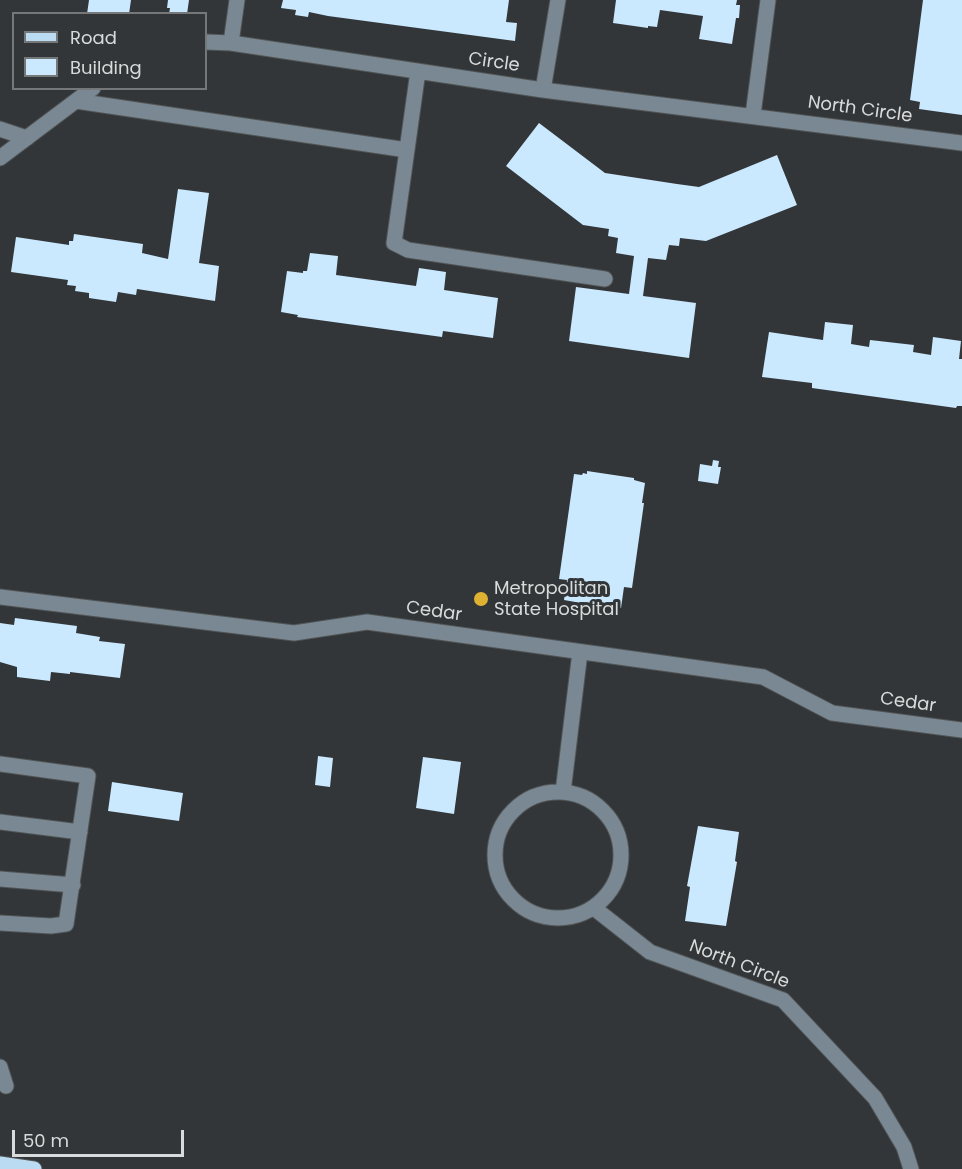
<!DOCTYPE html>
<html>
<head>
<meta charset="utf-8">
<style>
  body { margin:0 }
  #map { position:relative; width:962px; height:1169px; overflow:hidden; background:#333638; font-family:Poppins,sans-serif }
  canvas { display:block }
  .legend { position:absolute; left:12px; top:12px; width:195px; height:78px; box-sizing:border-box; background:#333638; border:2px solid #757879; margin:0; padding:8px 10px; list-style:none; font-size:18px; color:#d8dadb }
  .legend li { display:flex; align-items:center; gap:12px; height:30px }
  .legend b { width:30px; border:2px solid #757879 }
  .scale { position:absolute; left:12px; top:1130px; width:172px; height:27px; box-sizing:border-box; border:3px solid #d8dadb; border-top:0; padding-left:8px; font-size:18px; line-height:21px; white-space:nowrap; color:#d8dadb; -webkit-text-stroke:4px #333638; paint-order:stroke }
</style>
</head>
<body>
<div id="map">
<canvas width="962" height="1169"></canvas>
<ul class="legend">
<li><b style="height:8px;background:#badbf1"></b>Road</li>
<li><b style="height:16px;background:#cae9fe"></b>Building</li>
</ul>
<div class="scale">50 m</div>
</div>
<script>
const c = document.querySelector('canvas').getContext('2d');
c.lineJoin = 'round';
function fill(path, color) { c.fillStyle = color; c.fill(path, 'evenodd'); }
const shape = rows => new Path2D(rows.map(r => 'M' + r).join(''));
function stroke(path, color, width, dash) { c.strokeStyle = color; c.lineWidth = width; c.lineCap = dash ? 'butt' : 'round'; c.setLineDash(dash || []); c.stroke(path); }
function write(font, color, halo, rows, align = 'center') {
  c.font = font + ' Poppins,sans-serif'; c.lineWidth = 6; c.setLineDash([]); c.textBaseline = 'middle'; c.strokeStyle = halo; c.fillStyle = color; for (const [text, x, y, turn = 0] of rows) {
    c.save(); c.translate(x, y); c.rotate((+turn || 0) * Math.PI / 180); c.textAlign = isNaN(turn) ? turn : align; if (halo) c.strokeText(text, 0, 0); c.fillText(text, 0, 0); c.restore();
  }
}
const building = shape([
  [89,0,131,0,129,14,87,14],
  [168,0,189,0,187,14,169,14,170,8,167,8],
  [283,0,509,0,506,22,517,23,515,41,328,16,309,12,308,17,295,15,296,10,281,8],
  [616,0,737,0,736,5,740,5,739,18,736,18,732,44,699,39,703,16,660,10,657,27,648,26,648,28,613,23],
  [923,0,962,0,962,115,919,109,920,102,910,100],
  [539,123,605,173,677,184,699,187,777,155,797,205,706,241,680,238,679,246,669,245,666,260,648,258,643,296,696,303,689,358,569,341,576,287,629,294,634,256,616,253,618,238,608,236,609,229,583,225,506,166],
  [178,189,209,193,199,263,219,266,215,301,137,289,136,295,118,292,116,302,89,298,89,293,75,291,76,286,67,285,68,280,11,272,16,237,69,245,69,241,73,241,74,234,143,244,142,253,168,259],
  [310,253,338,256,336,275,416,286,419,268,446,272,444,290,498,298,493,338,443,331,442,337,297,317,298,315,281,312,287,271,303,273,303,271,307,271],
  [825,322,853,325,851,344,869,347,870,340,914,345,913,352,931,355,933,337,961,341,959,359,962,359,962,406,957,406,956,408,812,388,812,383,762,377,769,332,823,340],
  [713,460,719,461,718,467,721,467,718,484,698,481,700,464,712,466],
  [587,471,634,478,634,480,645,483,642,503,644,503,632,588,624,587,621,608,615,607,615,609,564,600,567,580,559,579,574,474,582,475,583,473,587,474],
  [15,618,77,626,76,633,100,637,99,641,125,644,120,678,70,672,70,674,51,672,50,681,17,677,17,667,0,662,0,623,14,625],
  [318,756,333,758,330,787,315,785],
  [423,757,461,762,454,814,416,808],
  [112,782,183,793,179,821,108,811],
  [698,826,739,832,735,861,737,862,726,926,685,921,690,887,687,886]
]);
const minor = shape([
  [206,42,231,43,543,90,962,143],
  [231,43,237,0],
  [418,71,394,243,408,250,605,279],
  [543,90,558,0],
  [76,101,407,150],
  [753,115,768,0],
  [0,129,27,138],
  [0,158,93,88],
  [0,597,294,633,367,622,763,677,832,713,962,730],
  [0,764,88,776,66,924,51,926,0,923],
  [563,792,580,652],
  '495 855a63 63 0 1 1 126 0a63 63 0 1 1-126 0Z',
  [0,822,80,832],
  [0,879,73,885],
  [594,908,650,952,783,1000,875,1098,904,1147,911,1169],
  [0,1067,6,1086]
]);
const major = shape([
  [0,1164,34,1169]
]);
const markers = [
  [481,599,8,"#deb133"]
];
const streetNames = [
  ["Circle",494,63,8],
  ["North Circle",860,110,8],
  ["Cedar",434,612,8],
  ["Cedar",908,703,8],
  ["North Circle",739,965,21]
];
const poiNames = [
  ["Metropolitan",494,589],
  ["State Hospital",494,610]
];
fill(building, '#cae9fe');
stroke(minor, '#515455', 17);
stroke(major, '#515455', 17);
stroke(minor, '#798893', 15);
stroke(major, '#badbf1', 15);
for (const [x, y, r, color] of markers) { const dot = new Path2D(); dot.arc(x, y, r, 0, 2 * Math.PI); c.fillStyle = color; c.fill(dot); stroke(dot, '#333638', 2); }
write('18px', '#d8dadb', '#333638', streetNames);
write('18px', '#d8dadb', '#333638', poiNames, 'left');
</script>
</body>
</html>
